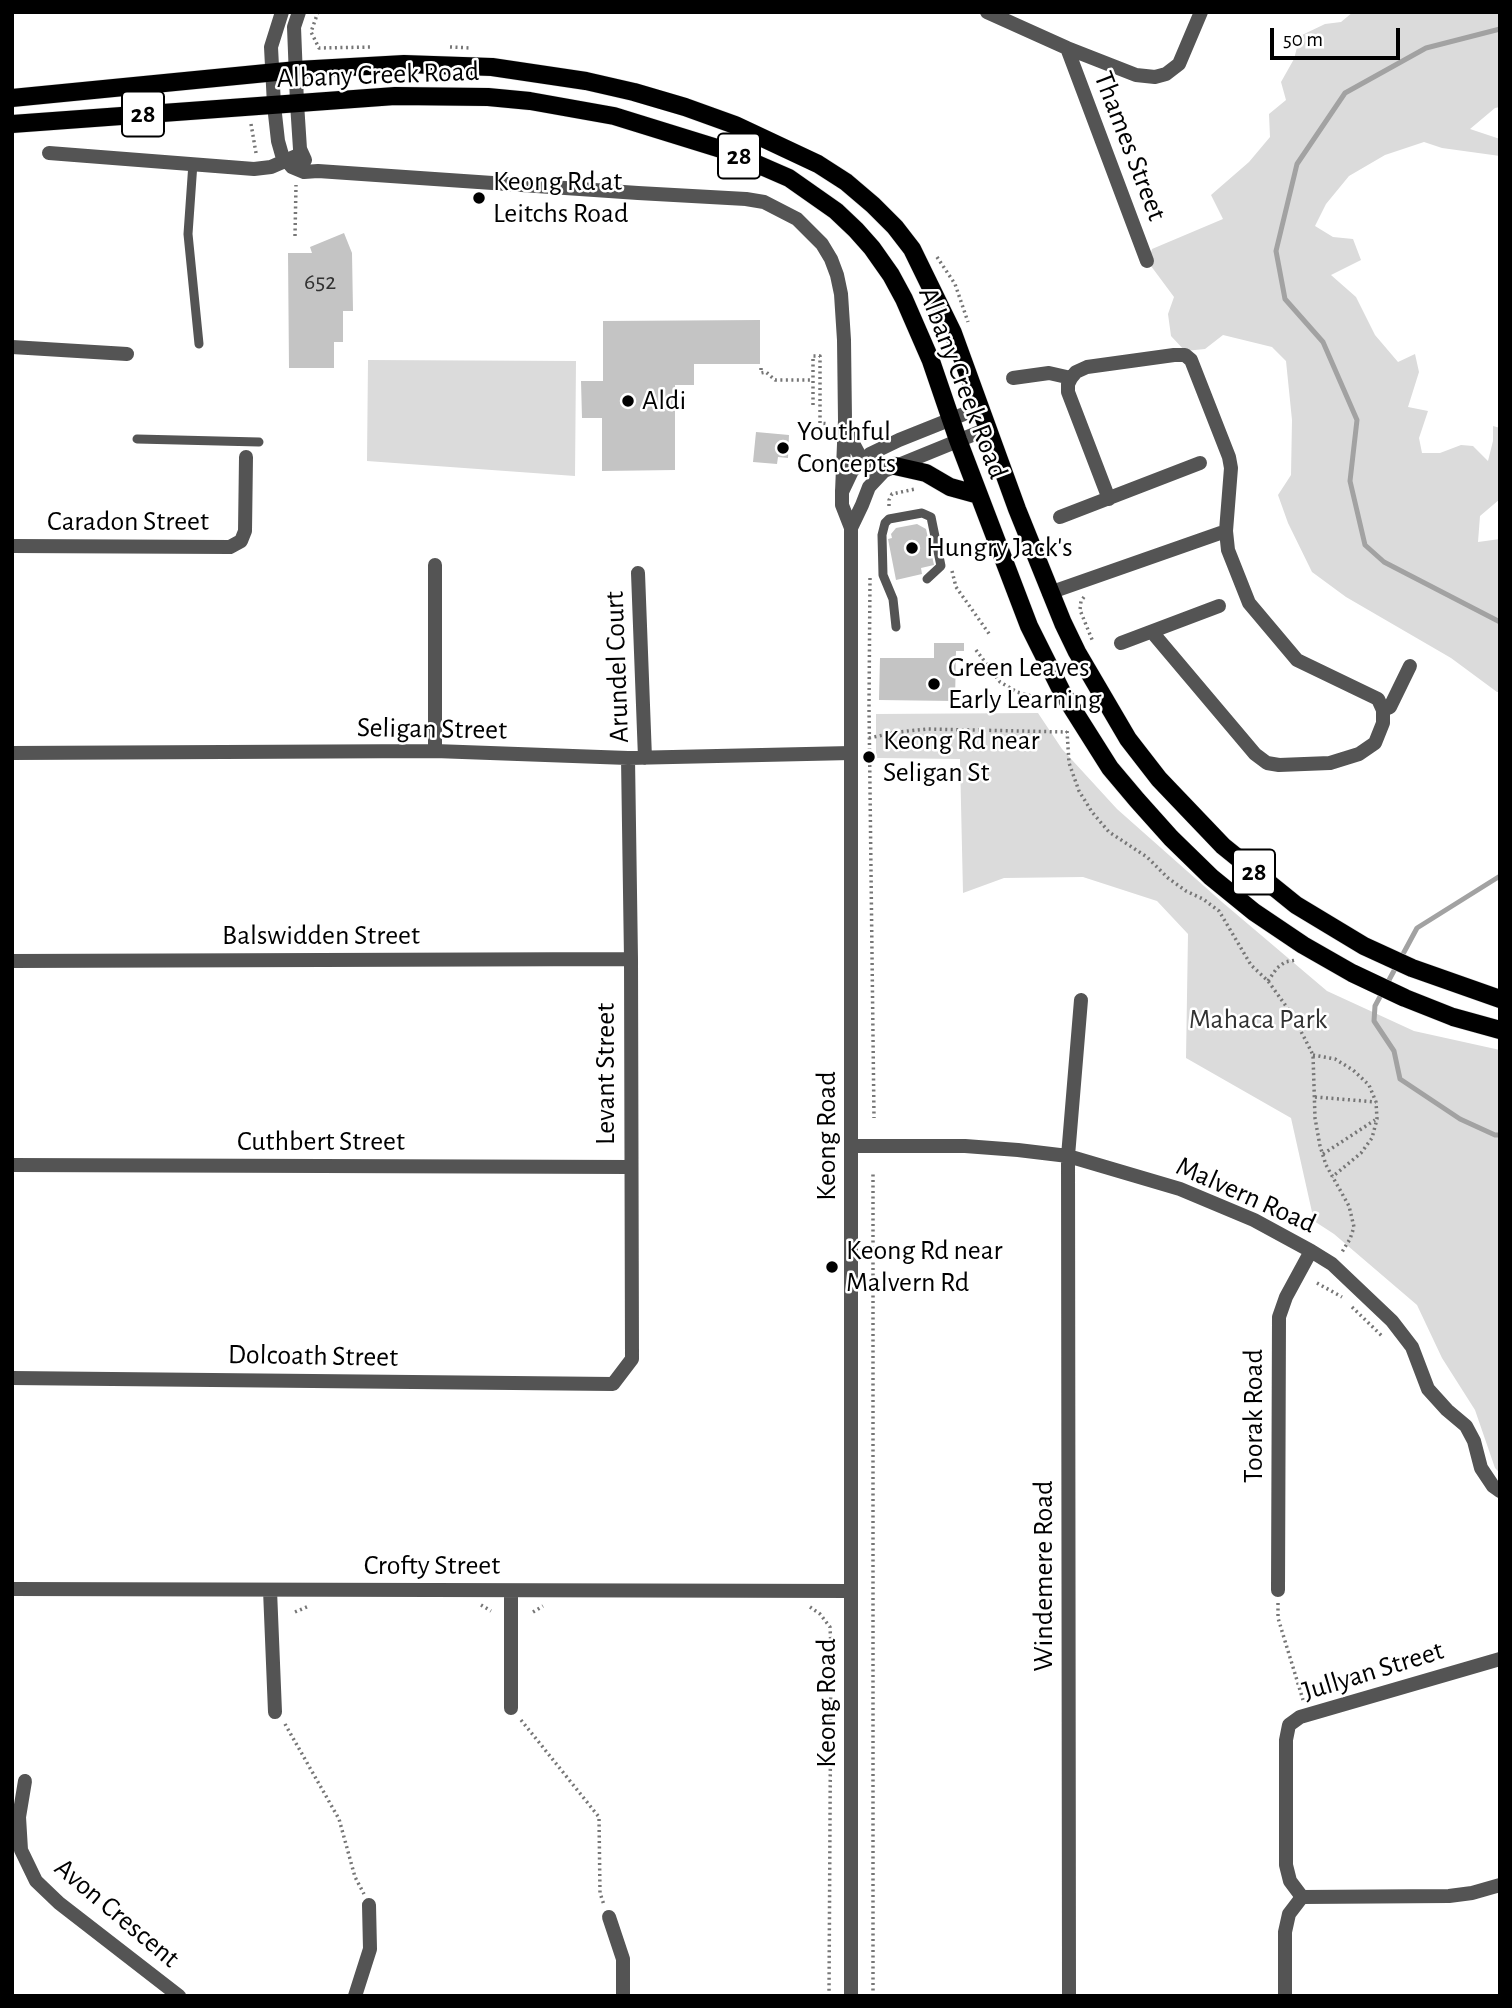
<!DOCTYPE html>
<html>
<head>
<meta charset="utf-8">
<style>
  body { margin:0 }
  #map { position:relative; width:1512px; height:2008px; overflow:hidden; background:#fff; font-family:"Alegreya Sans",sans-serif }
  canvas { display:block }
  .frame { position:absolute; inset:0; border:14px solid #000; pointer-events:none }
  .scale { position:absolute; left:1270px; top:28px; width:130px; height:32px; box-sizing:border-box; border:4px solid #000; border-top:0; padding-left:9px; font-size:21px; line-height:24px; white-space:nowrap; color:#000; -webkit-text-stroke:5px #fff; paint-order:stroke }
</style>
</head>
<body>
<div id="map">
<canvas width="1512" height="2008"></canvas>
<div class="frame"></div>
<div class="scale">50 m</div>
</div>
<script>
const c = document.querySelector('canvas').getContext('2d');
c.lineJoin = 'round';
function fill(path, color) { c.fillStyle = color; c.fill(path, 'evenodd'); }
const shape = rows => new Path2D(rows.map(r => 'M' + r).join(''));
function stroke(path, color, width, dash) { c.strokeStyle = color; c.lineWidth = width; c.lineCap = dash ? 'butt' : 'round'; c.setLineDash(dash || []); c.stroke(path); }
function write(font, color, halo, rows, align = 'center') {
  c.font = font + ' "Alegreya Sans",sans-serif'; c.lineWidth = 5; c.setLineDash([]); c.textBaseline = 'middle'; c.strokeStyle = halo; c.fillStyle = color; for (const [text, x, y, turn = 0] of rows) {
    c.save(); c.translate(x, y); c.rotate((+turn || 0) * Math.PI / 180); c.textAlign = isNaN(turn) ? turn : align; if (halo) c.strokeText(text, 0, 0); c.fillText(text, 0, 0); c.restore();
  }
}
const green = shape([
  [1353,12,1500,12,1500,107,1495,108,1470,129,1500,139,1500,156,1442,148,1424,142,1385,155,1349,176,1326,204,1315,226,1333,237,1353,239,1361,260,1331,275,1356,297,1375,335,1398,362,1415,354,1419,372,1408,407,1428,411,1419,438,1422,453,1440,453,1461,445,1473,446,1488,461,1493,441,1493,426,1500,428,1500,499,1480,516,1478,542,1500,539,1500,692,1497,692,1451,658,1346,597,1312,572,1288,523,1278,495,1291,475,1292,420,1286,361,1272,347,1223,335,1205,349,1185,351,1171,336,1168,314,1174,297,1151,266,1150,256,1152,249,1223,219,1211,195,1249,162,1270,137,1269,114,1286,100,1281,82,1294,59,1300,36,1325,24,1341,22],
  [368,360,576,361,575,476,367,461],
  [1038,713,1062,749,1117,809,1222,902,1327,991,1414,1031,1500,1050,1500,1473,1495,1468,1475,1410,1442,1358,1417,1305,1334,1234,1314,1221,1291,1118,1186,1058,1188,934,1157,901,1083,877,1004,878,963,893,960,759,876,758,876,714]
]);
const stream = shape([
  [1500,29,1426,48,1345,93,1297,164,1276,251,1285,299,1323,342,1357,420,1350,481,1365,545,1384,562,1500,622],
  [1500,876,1417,928,1375,1006,1374,1021,1394,1051,1400,1079,1460,1119,1495,1135,1500,1135]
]);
const building = shape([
  [344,233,352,253,353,311,343,311,343,342,334,342,334,368,289,368,288,253,312,253,310,247],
  [760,320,760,364,694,364,694,385,675,385,675,470,602,471,602,418,582,418,581,381,603,381,603,321],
  [756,432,789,435,788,458,778,457,777,464,753,462],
  [917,524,926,529,934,565,921,568,922,574,896,580,888,539,892,538,891,534,896,528],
  [934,643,964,643,964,651,956,651,955,701,879,700,880,658,934,658]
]);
const path = shape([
  [318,12,311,32,319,48,373,47],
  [450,47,471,48],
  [251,124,256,153],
  [295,236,296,185],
  [937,257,955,284,968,322],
  [761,368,761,373,766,372,775,380,813,380],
  [813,405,813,356,820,356,820,423,829,424],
  [889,506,889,500,892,494,915,489],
  [952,571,956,587,990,635],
  [870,578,869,706,874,1118],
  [1084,597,1081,601,1080,610,1093,642],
  [976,650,1000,682,1017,692,1042,699,1048,703],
  [1067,731,1069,763,1079,791,1092,812,1109,832,1147,857,1168,878,1186,891,1203,899,1219,911,1251,965,1268,981,1291,1013,1305,1039,1313,1055,1315,1118,1320,1146,1326,1165,1349,1206,1354,1227,1350,1239,1342,1252],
  [869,738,898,732,927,729,1067,732],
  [1268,981,1277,968,1285,962,1296,960],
  [1313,1055,1335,1059,1353,1070,1369,1085,1376,1102,1377,1119,1372,1138,1361,1153,1332,1177],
  [1315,1097,1376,1102],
  [1323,1154,1375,1120],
  [1317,1283,1342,1297],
  [1352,1307,1382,1336],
  [1278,1603,1278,1618,1303,1700],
  [481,1605,491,1611],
  [810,1607,820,1614,830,1627,831,1647,829,1996],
  [295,1612,309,1606],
  [533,1612,543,1606],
  [521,1720,599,1817,600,1893,604,1905],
  [285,1724,339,1819,355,1877,364,1894],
  [873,1996,873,1173]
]);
const service = shape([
  [193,163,188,234,199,344],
  [137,439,259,442],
  [896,627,893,599,883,575,882,535,885,523,889,519,922,513,931,517,941,566,927,579]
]);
const minor = shape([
  [987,12,1067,48,1136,75,1155,77,1166,74,1179,64,1201,12],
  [1067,48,1147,261],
  [297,103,300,149,305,160],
  [274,105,278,141,282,155,292,167,304,172,318,171,638,193,746,199,764,202,797,219,822,244,831,259,837,275,841,294,844,340,845,420,842,492],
  [49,153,254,169,271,167,301,154],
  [12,347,127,354],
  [1013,378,1049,373,1071,378],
  [847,432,862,460,876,478],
  [1109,499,1068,392,1068,384,1071,378,1076,372,1087,367,1174,355,1185,355,1191,360,1229,457,1231,468,1226,531,1228,550,1249,603,1297,660,1378,699,1383,710,1383,723,1375,743,1359,754,1330,763,1279,765,1267,763,1255,754,1152,632],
  [1060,517,1200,463],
  [12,546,230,547,241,541,245,531,246,457],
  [435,565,435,751],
  [638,573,645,758],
  [1049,593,1226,531],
  [1121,643,1219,606],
  [1383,710,1390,707,1410,666],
  [12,753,435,751,628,758,851,753],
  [12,961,631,959],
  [852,1146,965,1146,1018,1150,1068,1156,1180,1189,1254,1220,1311,1251,1332,1264,1392,1321,1412,1347,1428,1389,1447,1410,1466,1426,1474,1441,1481,1468,1493,1486,1500,1491],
  [12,1165,630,1167],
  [12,1378,613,1384,632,1359,631,959,628,758],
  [12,1589,851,1591],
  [270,1590,275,1712],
  [1278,1590,1279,1317,1286,1297,1311,1251],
  [511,1591,511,1708],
  [25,1781,19,1817,21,1850,36,1881,59,1903,179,1996],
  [1302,1897,1449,1896,1472,1893,1500,1885],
  [609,1917,623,1959,623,1996],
  [355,1996,370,1949,369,1905],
  [1069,1996,1068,1156,1081,1000],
  [1285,1996,1285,1932,1289,1914,1302,1897,1290,1881,1286,1865,1286,1740,1289,1725,1300,1717,1500,1659]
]);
const tertiary = shape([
  [297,103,294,27,299,12],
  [274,105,271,47,282,12],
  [851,528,862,505,869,487,884,471,987,429],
  [851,1996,851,528,842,505,842,492,852,471,870,454,899,440,979,408]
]);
const primary = shape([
  [12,98,297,70,404,64,492,67,586,81,634,92,685,107,735,125,818,164,846,182,873,205,895,227,912,249,953,333,1017,509,1063,623,1077,652,1128,739,1159,779,1223,846,1296,905,1364,946,1412,968,1500,999],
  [12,124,395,96,488,97,530,101,614,116,727,151,789,178,836,211,856,230,872,248,891,275,904,299,931,361,958,440,1029,626,1062,692,1110,768,1137,800,1171,838,1211,877,1254,912,1303,945,1352,973,1405,998,1453,1017,1500,1030],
  [895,466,926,473,950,487,979,495]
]);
const markers = [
  [479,198,7,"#000"],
  [628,401,7,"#000"],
  [783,448,7,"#000"],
  [912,548,7,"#000"],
  [934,684,7,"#000"],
  [869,757,7,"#000"],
  [832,1267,7,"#000"]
];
const numberNames = [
  ["652",320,282]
];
const shields = [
  [143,114,42],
  [739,156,42],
  [1254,872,42]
];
const shieldNames = [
  ["28",143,114],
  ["28",739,156],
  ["28",1254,872]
];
const streetNames = [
  ["Albany Creek Road",378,75,-2],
  ["Thames Street",1130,146,69],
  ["Albany Creek Road",963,383,69],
  ["Caradon Street",128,522],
  ["Arundel Court",617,667,-92],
  ["Seligan Street",432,729,1],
  ["Balswidden Street",321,936],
  ["Levant Street",606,1074,-90],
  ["Keong Road",827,1136,-90],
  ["Cuthbert Street",321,1142],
  ["Malvern Road",1246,1195,24],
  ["Dolcoath Street",313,1356,1],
  ["Toorak Road",1254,1416,-90],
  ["Crofty Street",432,1566],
  ["Windemere Road",1044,1576,-90],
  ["Jullyan Street",1373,1671,-17],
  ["Keong Road",827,1703,-90],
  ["Avon Crescent",117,1913,40]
];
const poiNames = [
  ["Keong Rd at",493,182],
  ["Leitchs Road",493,214],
  ["Aldi",642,401],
  ["Youthful",797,432],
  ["Concepts",797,464],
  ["Hungry Jack's",926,548],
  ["Green Leaves",948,668],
  ["Early Learning",948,700],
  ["Keong Rd near",883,741],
  ["Seligan St",883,773],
  ["Keong Rd near",846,1251],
  ["Malvern Rd",846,1283]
];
const parkNames = [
  ["Mahaca Park",1258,1020]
];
fill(green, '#dbdbdb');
stroke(stream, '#a2a2a2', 5);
fill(building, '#c4c4c4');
stroke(primary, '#dbdbdb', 19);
stroke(path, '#767676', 3.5, [2, 3.5]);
stroke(service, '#545454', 9);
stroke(minor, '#545454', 14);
stroke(tertiary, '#545454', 14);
stroke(primary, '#000', 18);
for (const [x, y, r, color] of markers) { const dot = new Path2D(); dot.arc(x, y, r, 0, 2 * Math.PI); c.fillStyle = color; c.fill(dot); stroke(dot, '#fff', 2.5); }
write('24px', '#313131', null, numberNames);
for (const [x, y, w] of shields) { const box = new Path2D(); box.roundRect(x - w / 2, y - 22.5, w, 45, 5); c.fillStyle = '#fff'; c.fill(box); stroke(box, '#000', 2); }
write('bold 26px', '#000', null, shieldNames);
write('28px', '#000', '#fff', streetNames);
write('28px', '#000', '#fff', poiNames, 'left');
write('28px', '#323232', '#fff', parkNames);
</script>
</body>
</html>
